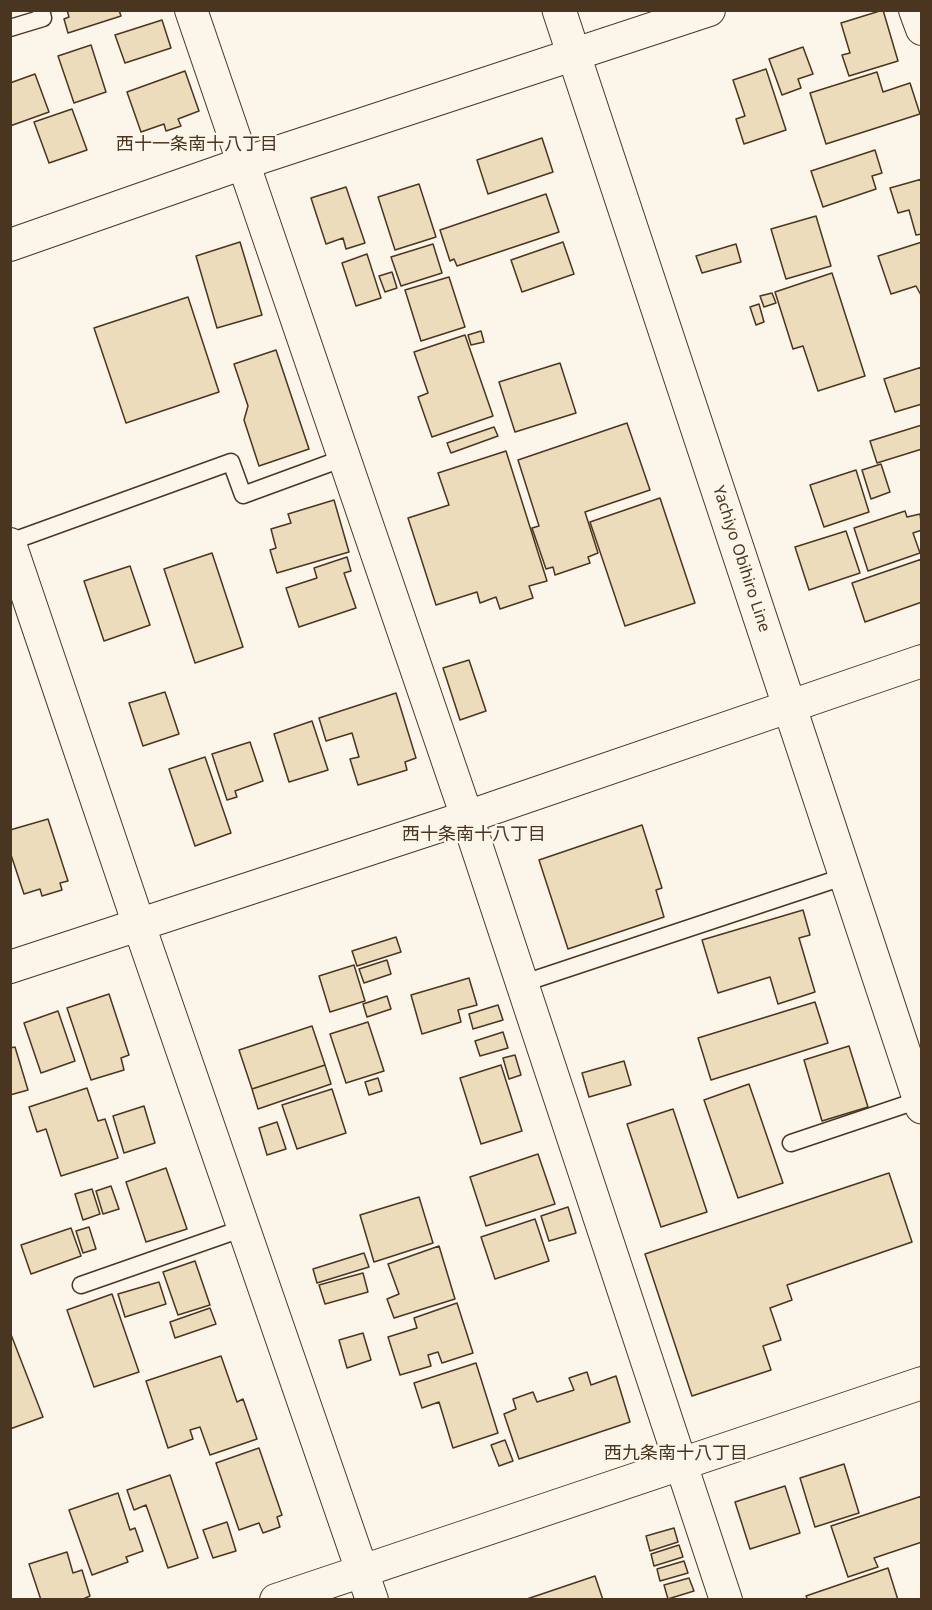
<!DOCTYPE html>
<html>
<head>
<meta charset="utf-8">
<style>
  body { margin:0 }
  #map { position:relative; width:932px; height:1610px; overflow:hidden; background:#fbf6e9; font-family:"Noto Sans",sans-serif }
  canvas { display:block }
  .frame { position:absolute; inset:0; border:12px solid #4a3520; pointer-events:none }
</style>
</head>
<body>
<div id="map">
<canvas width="932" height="1610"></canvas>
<div class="frame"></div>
</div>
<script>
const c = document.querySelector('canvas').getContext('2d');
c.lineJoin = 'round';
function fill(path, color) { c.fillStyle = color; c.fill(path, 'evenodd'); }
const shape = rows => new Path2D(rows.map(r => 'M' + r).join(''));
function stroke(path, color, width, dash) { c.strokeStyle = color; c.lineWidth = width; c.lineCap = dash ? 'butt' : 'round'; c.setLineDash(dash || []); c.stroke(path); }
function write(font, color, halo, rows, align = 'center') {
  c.font = font + ' "Noto Sans","Noto Sans JP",sans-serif'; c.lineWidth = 4.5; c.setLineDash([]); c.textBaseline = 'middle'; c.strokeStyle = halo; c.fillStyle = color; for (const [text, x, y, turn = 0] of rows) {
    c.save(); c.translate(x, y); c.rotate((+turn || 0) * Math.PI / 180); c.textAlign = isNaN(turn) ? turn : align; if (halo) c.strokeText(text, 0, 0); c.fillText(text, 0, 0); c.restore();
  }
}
const building = shape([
  [67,10,119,10,121,16,68,33,64,19,69,17,67,10],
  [883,10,898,61,849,76,842,55,850,53,841,23,883,10],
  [162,20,171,48,125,63,115,35,162,20],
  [91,45,106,92,74,103,58,56,91,45],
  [803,47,813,74,798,79,801,88,782,95,769,59,803,47],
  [766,69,786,130,744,144,736,119,745,116,733,80,766,69],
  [185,71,199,111,178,119,181,126,166,131,164,124,141,132,127,92,185,71],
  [877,72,883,92,910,83,920,114,826,144,810,93,877,72],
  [35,74,49,112,10,126,10,83,35,74],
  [72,109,87,150,49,163,34,122,72,109],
  [542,138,553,172,488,194,477,160,542,138],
  [875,150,882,173,872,176,876,189,823,207,811,171,875,150],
  [922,179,922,234,916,235,909,210,898,213,890,188,922,179],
  [419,184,436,237,395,250,378,197,419,184],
  [346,187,365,243,346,249,343,238,326,244,311,198,346,187],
  [546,194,559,232,457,266,454,259,450,261,440,230,546,194],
  [816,216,831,266,786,279,771,229,816,216],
  [240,242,262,315,217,328,196,256,240,242],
  [563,242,574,274,522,292,511,260,563,242],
  [922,242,922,297,916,286,891,294,878,256,922,242],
  [433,244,442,273,401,286,391,257,433,244],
  [736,244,741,262,702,273,696,256,736,244],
  [367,254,381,298,356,306,342,263,367,254],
  [392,272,397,288,385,292,379,276,392,272],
  [832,273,865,376,818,391,803,346,793,349,775,292,832,273],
  [449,277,465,327,421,341,405,290,449,277],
  [772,293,776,303,764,307,760,296,772,293],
  [188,297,219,392,126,423,94,328,188,297],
  [759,304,764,322,756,325,750,307,759,304],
  [481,331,484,342,471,345,468,335,481,331],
  [465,335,493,416,432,437,418,397,428,393,414,352,465,335],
  [276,350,309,449,259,466,244,420,248,406,234,364,276,350],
  [560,363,576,413,515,432,499,382,560,363],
  [922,367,922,404,895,412,884,379,922,367],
  [627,423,650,490,585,512,598,553,588,557,590,563,555,575,553,567,546,569,532,528,539,526,518,460,627,423],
  [922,425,922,449,877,463,870,441,922,425],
  [494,427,498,436,451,453,447,443,494,427],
  [506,451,547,581,529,586,533,598,500,609,496,597,480,603,477,592,436,605,408,518,449,505,438,473,506,451],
  [881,464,890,492,871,499,862,470,881,464],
  [856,470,869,512,824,527,810,485,856,470],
  [660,498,695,603,625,626,590,522,660,498],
  [334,500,349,552,277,573,270,550,276,548,271,529,291,523,288,514,334,500],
  [905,511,907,517,920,514,922,530,913,533,920,553,868,571,854,528,905,511],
  [846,531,860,573,809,590,795,547,846,531],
  [212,553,243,647,195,663,164,569,212,553],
  [347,557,351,571,344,573,356,608,299,627,286,588,317,578,314,568,347,557],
  [922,559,922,602,865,622,852,583,922,559],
  [130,566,150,625,104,641,84,581,130,566],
  [469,660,486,711,460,720,443,668,469,660],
  [165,692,179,734,143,746,129,703,165,692],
  [396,693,416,758,405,762,407,770,358,785,350,759,359,757,352,733,326,741,319,718,396,693],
  [312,721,328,770,289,782,274,734,312,721],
  [250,742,263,781,235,791,237,797,227,800,212,754,250,742],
  [205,757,231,833,195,846,169,769,205,757],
  [48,819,68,881,60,883,62,890,42,896,40,889,24,894,10,852,10,830,48,819],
  [642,825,662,888,656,890,664,917,568,949,539,860,642,825],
  [803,910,810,935,799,938,815,992,778,1004,770,977,718,993,702,940,803,910],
  [396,937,401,952,357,966,352,951,396,937],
  [387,960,391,974,364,983,359,969,387,960],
  [354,965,365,1001,330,1012,319,976,354,965],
  [469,978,477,1005,458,1010,461,1022,422,1034,411,995,469,978],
  [109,994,129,1055,121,1058,124,1070,91,1080,67,1008,109,994],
  [387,996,391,1009,367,1017,363,1004,387,996],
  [815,1002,828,1043,711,1080,698,1038,815,1002],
  [498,1005,503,1020,473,1029,469,1014,498,1005],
  [58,1011,75,1061,41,1073,24,1023,58,1011],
  [368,1022,384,1071,346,1083,330,1034,368,1022],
  [312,1026,325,1065,252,1089,239,1050,312,1026],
  [503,1032,508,1048,480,1056,475,1041,503,1032],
  [849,1046,868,1107,822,1121,804,1060,849,1046],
  [15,1047,28,1090,10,1095,10,1048,15,1047],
  [515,1055,521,1075,509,1079,503,1058,515,1055],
  [624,1061,631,1085,589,1097,582,1073,624,1061],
  [325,1065,331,1084,258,1109,252,1089,325,1065],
  [501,1065,522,1131,481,1144,460,1078,501,1065],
  [378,1078,382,1091,369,1095,365,1082,378,1078],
  [749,1084,783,1183,738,1198,704,1100,749,1084],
  [87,1088,98,1121,105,1119,118,1158,61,1176,46,1129,37,1132,29,1107,87,1088],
  [332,1089,346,1133,297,1149,282,1105,332,1089],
  [144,1106,155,1143,124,1153,113,1116,144,1106],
  [673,1109,707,1212,661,1227,627,1124,673,1109],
  [277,1122,286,1149,267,1155,259,1128,277,1122],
  [538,1154,555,1204,486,1226,470,1177,538,1154],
  [166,1168,187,1229,146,1242,126,1182,166,1168],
  [889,1173,912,1242,787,1285,792,1300,770,1308,781,1340,763,1346,771,1370,692,1396,645,1254,889,1173],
  [111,1186,119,1209,103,1214,96,1191,111,1186],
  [92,1189,100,1214,83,1220,75,1194,92,1189],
  [419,1197,433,1243,374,1262,360,1215,419,1197],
  [568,1207,576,1233,549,1241,541,1216,568,1207],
  [535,1219,549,1261,495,1279,481,1237,535,1219],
  [89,1227,96,1249,83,1253,76,1231,89,1227],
  [71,1228,81,1256,31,1274,21,1245,71,1228],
  [439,1246,455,1299,394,1318,387,1299,399,1294,388,1264,439,1246],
  [364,1253,369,1267,317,1283,313,1269,364,1253],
  [195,1261,210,1305,178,1315,163,1272,195,1261],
  [363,1273,368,1292,325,1304,319,1285,363,1273],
  [159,1282,166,1304,125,1317,118,1294,159,1282],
  [112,1294,139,1372,94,1387,67,1310,112,1294],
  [457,1303,473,1353,442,1363,438,1352,428,1355,431,1366,400,1375,388,1337,417,1328,414,1318,457,1303],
  [210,1308,216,1324,175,1338,170,1322,210,1308],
  [10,1332,43,1417,10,1429,10,1332],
  [363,1333,371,1360,347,1368,339,1340,363,1333],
  [221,1356,237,1402,243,1399,257,1439,210,1455,200,1427,190,1430,193,1439,168,1448,146,1381,221,1356],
  [476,1363,498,1433,453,1448,439,1402,422,1408,414,1383,476,1363],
  [587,1372,591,1385,616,1376,630,1422,519,1459,504,1414,516,1409,513,1399,533,1392,537,1402,574,1390,569,1378,587,1372],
  [505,1440,513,1461,499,1466,491,1445,505,1440],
  [259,1448,282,1515,277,1517,280,1527,263,1533,259,1523,239,1530,216,1463,259,1448],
  [844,1464,859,1513,815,1527,800,1478,844,1464],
  [170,1475,198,1558,168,1568,146,1505,134,1510,127,1490,170,1475],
  [785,1486,800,1533,750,1549,735,1502,785,1486],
  [118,1493,130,1530,135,1528,143,1551,126,1557,128,1562,92,1575,69,1510,118,1493],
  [922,1496,922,1542,874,1558,878,1567,848,1577,831,1526,922,1496],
  [227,1522,236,1551,213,1558,203,1530,227,1522],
  [674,1528,678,1542,650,1551,646,1536,674,1528],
  [679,1545,683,1557,654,1566,651,1554,679,1545],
  [67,1552,73,1573,82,1570,90,1596,81,1600,41,1600,29,1564,67,1552],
  [684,1561,688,1573,660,1581,657,1569,684,1561],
  [888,1568,898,1600,808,1600,806,1596,888,1568],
  [595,1576,603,1600,524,1600,595,1576],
  [689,1578,694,1591,668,1599,664,1585,689,1578]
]);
const lane = shape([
  [10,28,43,18,41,10],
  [10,542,231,462,243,495,344,458],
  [521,984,846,876],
  [791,1143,919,1100],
  [81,1285,244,1228]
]);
const street = shape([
  [191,10,467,817,726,1600],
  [915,10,922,29],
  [10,245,244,163,709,10],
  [10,544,139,925,372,1600],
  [10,967,467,817,922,661],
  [276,1600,922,1383]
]);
const secondary = shape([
  [559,10,922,1107]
]);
const streetNames = [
  ["Yachiyo Obihiro Line",741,559,72]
];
const neighbourhoodNames = [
  ["西十一条南十八丁目",197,145],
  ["西十条南十八丁目",474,835],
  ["西九条南十八丁目",676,1454]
];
fill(building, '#ecdcbc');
stroke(building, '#4a3520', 1.5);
stroke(lane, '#4a3520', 19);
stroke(street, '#4a3520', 34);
stroke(secondary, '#4a3520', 35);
stroke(lane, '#fbf6e9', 16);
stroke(street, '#fbf6e9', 32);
stroke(secondary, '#fbf6e9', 33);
write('16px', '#4a3520', '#fbf6e9', streetNames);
write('18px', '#4a3520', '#fbf6e9', neighbourhoodNames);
</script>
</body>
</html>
